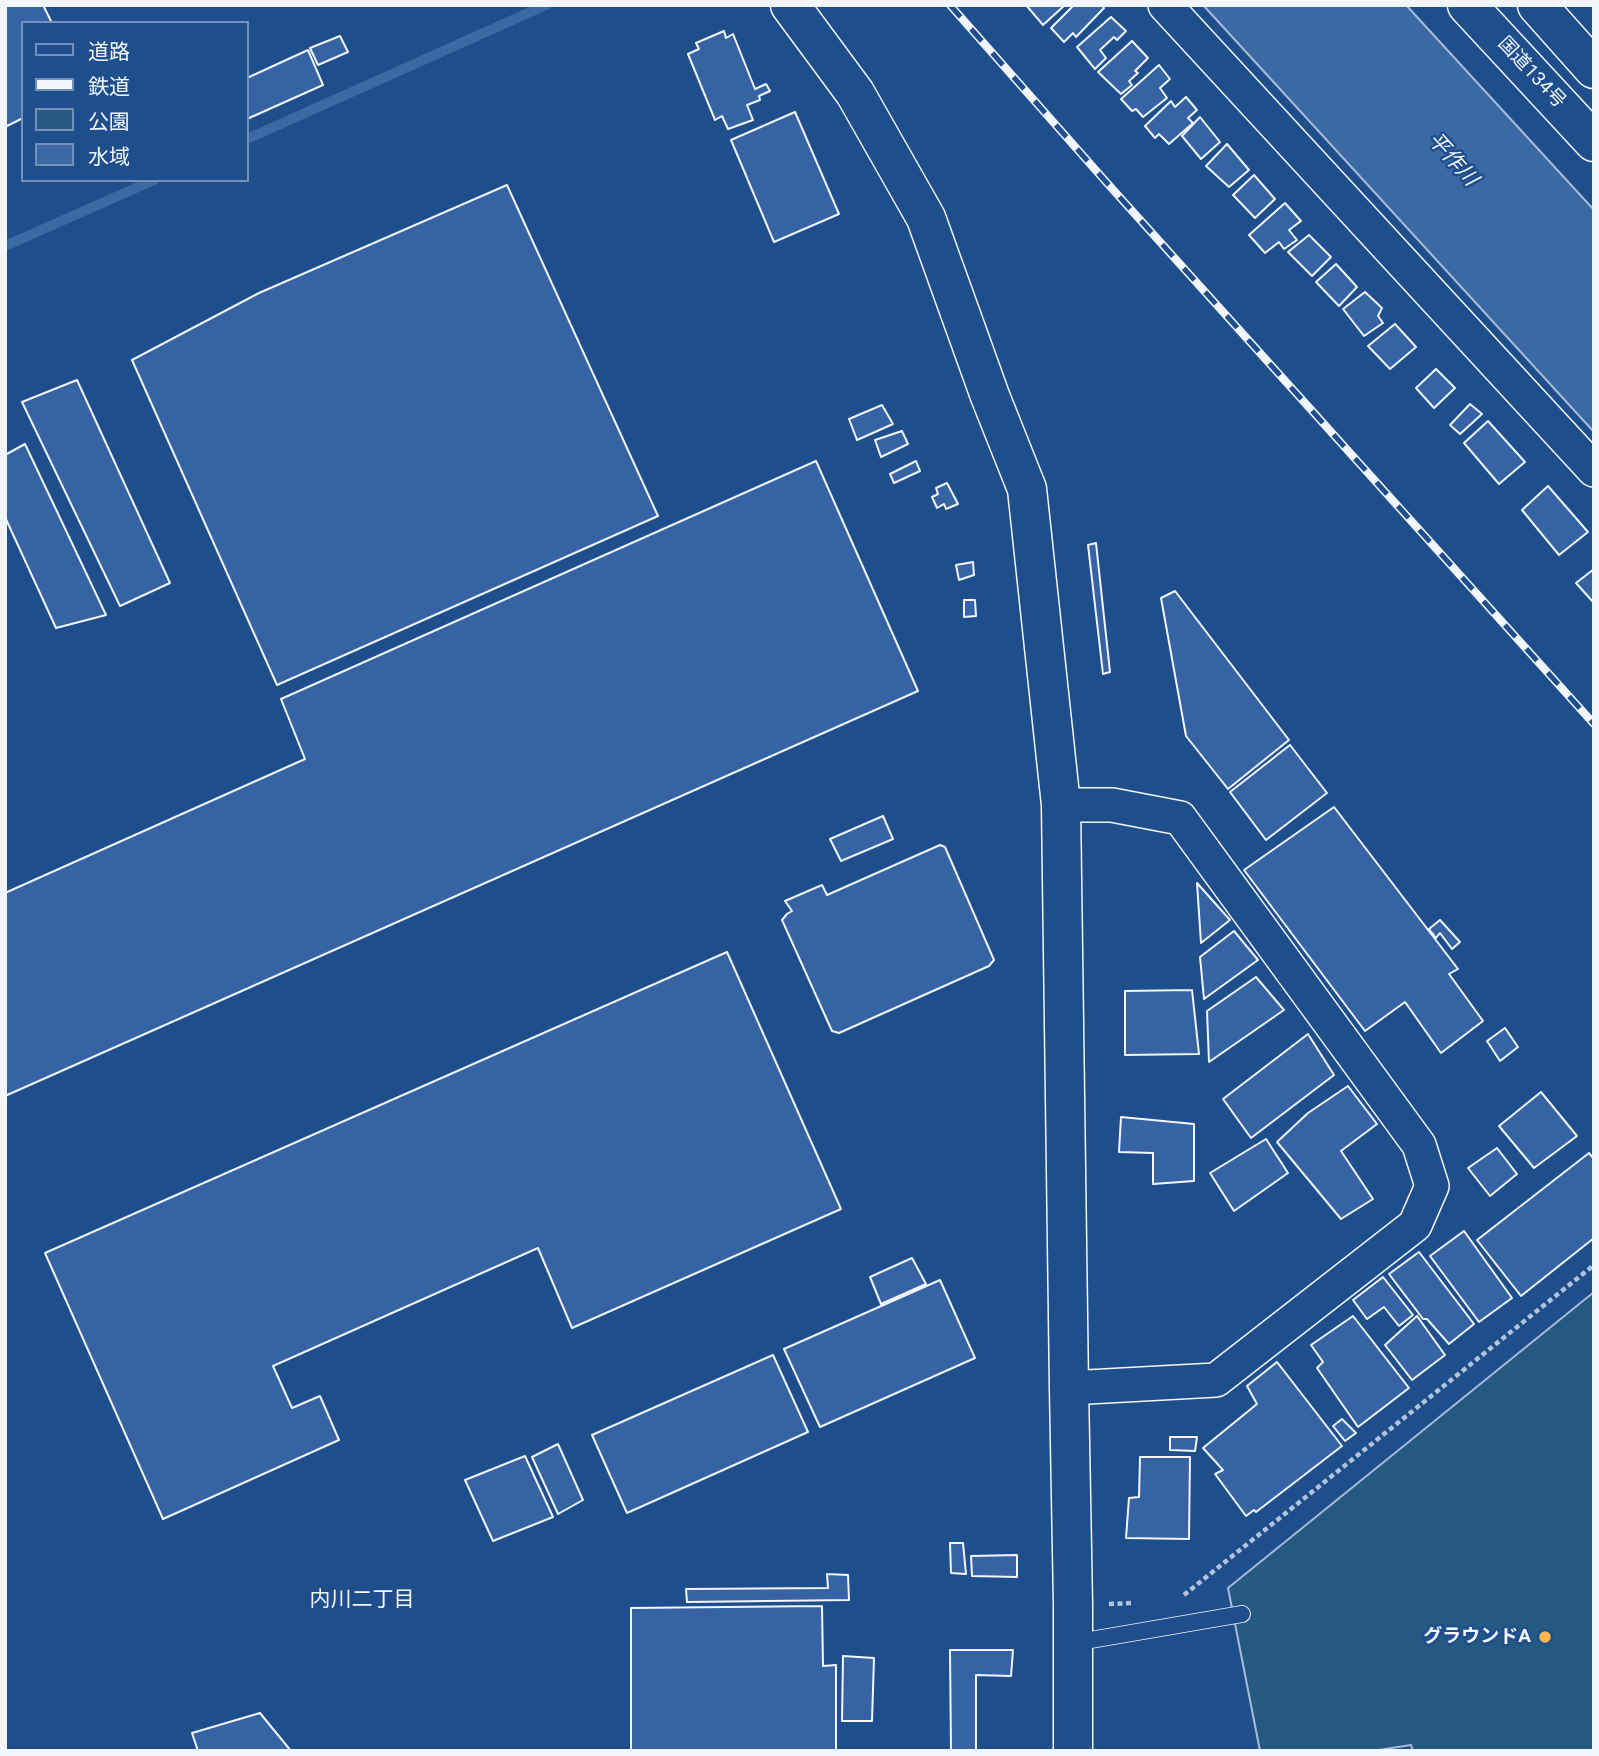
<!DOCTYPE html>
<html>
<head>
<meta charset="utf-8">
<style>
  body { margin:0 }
  #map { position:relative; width:1599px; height:1756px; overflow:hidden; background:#1f4e8c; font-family:Roboto,"Noto Sans JP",sans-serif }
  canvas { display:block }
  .frame { position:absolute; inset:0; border:7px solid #f2f6ff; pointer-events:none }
  .legend { position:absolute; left:21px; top:21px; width:228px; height:161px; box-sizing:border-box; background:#1f4e8c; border:2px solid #7391ba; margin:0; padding:9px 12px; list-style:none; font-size:21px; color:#f2f6ff }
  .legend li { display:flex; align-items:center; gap:14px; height:35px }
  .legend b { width:35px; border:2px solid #7391ba }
</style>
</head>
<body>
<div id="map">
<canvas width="1599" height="1756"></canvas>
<div class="frame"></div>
<ul class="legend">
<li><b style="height:9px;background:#1f4e8c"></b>道路</li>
<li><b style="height:9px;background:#f2f6ff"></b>鉄道</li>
<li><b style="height:19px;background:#245a82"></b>公園</li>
<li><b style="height:19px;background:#3b69a3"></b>水域</li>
</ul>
</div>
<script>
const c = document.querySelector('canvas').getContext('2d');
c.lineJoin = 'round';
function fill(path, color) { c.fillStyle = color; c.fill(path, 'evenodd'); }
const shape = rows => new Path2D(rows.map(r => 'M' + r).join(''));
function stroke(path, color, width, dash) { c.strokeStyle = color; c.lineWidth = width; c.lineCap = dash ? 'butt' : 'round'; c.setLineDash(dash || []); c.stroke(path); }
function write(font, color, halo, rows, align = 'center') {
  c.font = font + ' Roboto,"Noto Sans JP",sans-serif'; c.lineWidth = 5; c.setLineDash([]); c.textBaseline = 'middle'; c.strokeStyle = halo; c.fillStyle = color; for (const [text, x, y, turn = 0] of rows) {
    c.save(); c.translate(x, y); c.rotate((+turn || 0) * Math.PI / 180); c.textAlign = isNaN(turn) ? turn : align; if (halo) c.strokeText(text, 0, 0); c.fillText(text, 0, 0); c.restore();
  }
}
const green = shape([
  [1594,1292,1594,1751,1413,1751,1411,1745,1372,1751,1260,1751,1228,1588,1594,1292]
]);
const water = shape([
  [1203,5,1406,5,1594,210,1594,432,1203,5]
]);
const stream = shape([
  [247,139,546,5],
  [5,246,154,180]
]);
const building = shape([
  [5,5,43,5,52,23,23,23,23,118,5,127,5,5],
  [1026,5,1065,5,1043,25,1026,5],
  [1074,5,1102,5,1104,8,1076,37,1073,33,1064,42,1051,28,1074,5],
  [1111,17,1126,31,1117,40,1114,37,1100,50,1106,58,1095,69,1077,47,1111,17],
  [724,31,726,38,733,34,755,89,766,84,770,91,759,96,760,100,747,105,753,120,728,129,722,116,715,120,688,54,699,49,696,43,724,31],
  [340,36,348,52,318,65,310,48,340,36],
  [1132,41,1148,58,1135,71,1138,73,1129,81,1132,85,1121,94,1098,72,1132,41],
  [308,50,323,85,247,119,247,78,308,50],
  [1159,65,1170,79,1160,88,1167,98,1143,117,1136,109,1132,111,1121,99,1159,65],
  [1186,97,1197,110,1188,118,1193,123,1169,144,1159,134,1155,138,1145,126,1171,101,1175,107,1186,97],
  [795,112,839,214,774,242,731,140,795,112],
  [1200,117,1220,142,1201,159,1182,136,1200,117],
  [1227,144,1249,170,1229,187,1206,166,1227,144],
  [1254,175,1275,199,1255,218,1233,195,1254,175],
  [507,185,658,516,277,685,132,360,259,293,507,185],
  [1285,203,1301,221,1289,230,1297,240,1284,249,1279,242,1265,253,1249,235,1285,203],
  [1309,235,1331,257,1312,276,1288,252,1309,235],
  [1336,264,1357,287,1339,306,1316,282,1336,264],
  [1365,292,1382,308,1378,316,1383,323,1364,336,1343,309,1365,292],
  [1395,324,1416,347,1390,369,1368,346,1395,324],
  [1436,369,1455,388,1434,408,1416,388,1436,369],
  [77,380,170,583,120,606,22,402,77,380],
  [1470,404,1482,414,1460,434,1450,425,1470,404],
  [882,405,893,424,857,440,849,419,882,405],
  [1488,421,1525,462,1499,484,1464,443,1488,421],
  [902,431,908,444,881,457,875,440,902,431],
  [25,444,106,615,56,628,5,517,5,455,25,444],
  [816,461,918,691,5,1096,5,893,305,759,281,699,816,461],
  [916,461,920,471,894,483,890,474,916,461],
  [947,483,958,504,946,509,944,504,937,508,932,497,938,494,936,488,947,483],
  [1548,486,1588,532,1559,555,1522,510,1548,486],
  [1096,543,1110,672,1103,674,1088,545,1096,543],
  [973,562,974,575,959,580,956,565,973,562],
  [1594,569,1594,603,1576,583,1594,569],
  [1175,591,1289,740,1228,789,1186,736,1161,598,1175,591],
  [964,600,975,600,976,616,964,617,964,600],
  [1290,745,1327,793,1266,840,1230,792,1290,745],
  [1334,807,1458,969,1449,974,1483,1021,1441,1053,1405,1002,1365,1031,1244,870,1334,807],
  [883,816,893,839,841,861,830,839,883,816],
  [940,845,945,847,994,960,989,966,839,1033,832,1031,782,920,787,914,792,911,785,901,822,885,827,895,940,845],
  [1197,883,1230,920,1201,943,1197,883],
  [1440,920,1460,942,1452,949,1440,933,1436,938,1429,929,1440,920],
  [1234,931,1258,960,1204,999,1200,957,1234,931],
  [727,952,841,1209,572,1328,538,1248,273,1366,292,1408,320,1396,339,1440,163,1519,45,1253,727,952],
  [1256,977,1284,1010,1209,1062,1207,1011,1256,977],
  [1192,990,1199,1054,1125,1055,1125,991,1192,990],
  [1505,1028,1518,1047,1500,1061,1487,1041,1505,1028],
  [1308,1034,1334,1075,1251,1138,1223,1099,1308,1034],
  [1348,1086,1377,1124,1341,1151,1373,1199,1341,1219,1277,1142,1308,1113,1348,1086],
  [1541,1092,1577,1136,1534,1168,1499,1126,1541,1092],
  [1121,1117,1194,1124,1194,1181,1153,1184,1153,1153,1119,1152,1121,1117],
  [1266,1139,1288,1173,1234,1211,1210,1173,1266,1139],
  [1497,1148,1517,1174,1490,1196,1468,1168,1497,1148],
  [1589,1153,1594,1159,1594,1238,1521,1296,1477,1240,1589,1153],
  [1464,1231,1512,1298,1479,1322,1430,1256,1464,1231],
  [1419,1252,1474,1324,1449,1344,1427,1319,1423,1319,1389,1274,1419,1252],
  [912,1258,926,1284,881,1304,870,1277,912,1258],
  [1383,1277,1413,1315,1399,1326,1384,1307,1367,1319,1353,1300,1383,1277],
  [940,1280,975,1358,820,1427,784,1349,940,1280],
  [1353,1316,1409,1388,1358,1427,1317,1368,1323,1362,1311,1345,1353,1316],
  [1417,1316,1445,1355,1412,1380,1385,1345,1417,1316],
  [773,1355,808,1432,627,1513,592,1435,773,1355],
  [1277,1362,1342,1446,1256,1512,1254,1510,1246,1516,1215,1474,1223,1470,1203,1448,1257,1404,1247,1386,1277,1362],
  [1342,1419,1356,1433,1345,1441,1333,1426,1342,1419],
  [1170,1437,1197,1437,1195,1451,1170,1450,1170,1437],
  [558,1444,583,1500,558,1514,532,1457,558,1444],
  [525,1456,553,1517,493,1541,465,1480,525,1456],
  [1140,1457,1190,1457,1189,1539,1126,1538,1129,1498,1139,1497,1140,1457],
  [950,1543,963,1543,966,1574,951,1573,950,1543],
  [1017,1555,1017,1577,972,1576,971,1556,1017,1555],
  [827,1574,848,1575,849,1600,687,1602,686,1589,828,1588,827,1574],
  [822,1606,823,1666,836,1665,836,1751,631,1751,631,1608,822,1606],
  [950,1650,1013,1650,1011,1676,976,1675,976,1751,951,1751,950,1650],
  [843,1656,874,1658,872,1721,842,1721,843,1656],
  [260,1713,291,1751,198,1751,192,1733,260,1713]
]);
const path = shape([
  [1184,1595,1594,1265],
  [1109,1604,1132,1603]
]);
const service = shape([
  [1073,1643,1242,1614]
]);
const minor = shape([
  [1165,5,1594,470],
  [1061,805,1112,805,1180,818,1419,1145,1432,1186,1415,1225,1216,1380,1069,1388]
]);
const tertiary = shape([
  [790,5,855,93,926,218,990,396,1027,489,1061,805,1069,1388,1073,1605,1073,1751]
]);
const trunk = shape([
  [1467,5,1594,142],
  [1537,5,1594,69]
]);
const rail = shape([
  [950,5,1107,183,1594,724]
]);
const markers = [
  [1545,1637,7,"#ffb74d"]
];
const streetNames = [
  ["国道134号",1531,73,47]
];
const poiNames = [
  ["グラウンドA",1531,1637]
];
const waterNames = [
  ["平作川",1452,160,48]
];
const neighbourhoodNames = [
  ["内川二丁目",362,1601]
];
fill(green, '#245a82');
stroke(green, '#a8bbd7', 2);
fill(water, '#3b69a3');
stroke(water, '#a8bbd7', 2);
stroke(stream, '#3b69a3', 10);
fill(building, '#3563a3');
stroke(building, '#f2f6ff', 2);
stroke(service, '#f2f6ff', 18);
stroke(minor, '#f2f6ff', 36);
stroke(tertiary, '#f2f6ff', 41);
stroke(trunk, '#f2f6ff', 41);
stroke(path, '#b3c4dc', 4.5, [5, 3.5]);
stroke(service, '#1f4e8c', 16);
stroke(minor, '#1f4e8c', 33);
stroke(tertiary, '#1f4e8c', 38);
stroke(trunk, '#1f4e8c', 38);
stroke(rail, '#f2f6ff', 8);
stroke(rail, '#1f4e8c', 5, [16]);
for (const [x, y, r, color] of markers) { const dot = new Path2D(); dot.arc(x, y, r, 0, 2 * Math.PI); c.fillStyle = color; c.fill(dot); stroke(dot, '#1f4e8c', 2.5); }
write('19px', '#f2f6ff', '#1f4e8c', streetNames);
write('bold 19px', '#f2f6ff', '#1f4e8c', poiNames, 'right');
write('italic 21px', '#f2f6ff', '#1f4e8c', waterNames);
write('21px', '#f2f6ff', '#1f4e8c', neighbourhoodNames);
</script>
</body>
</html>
